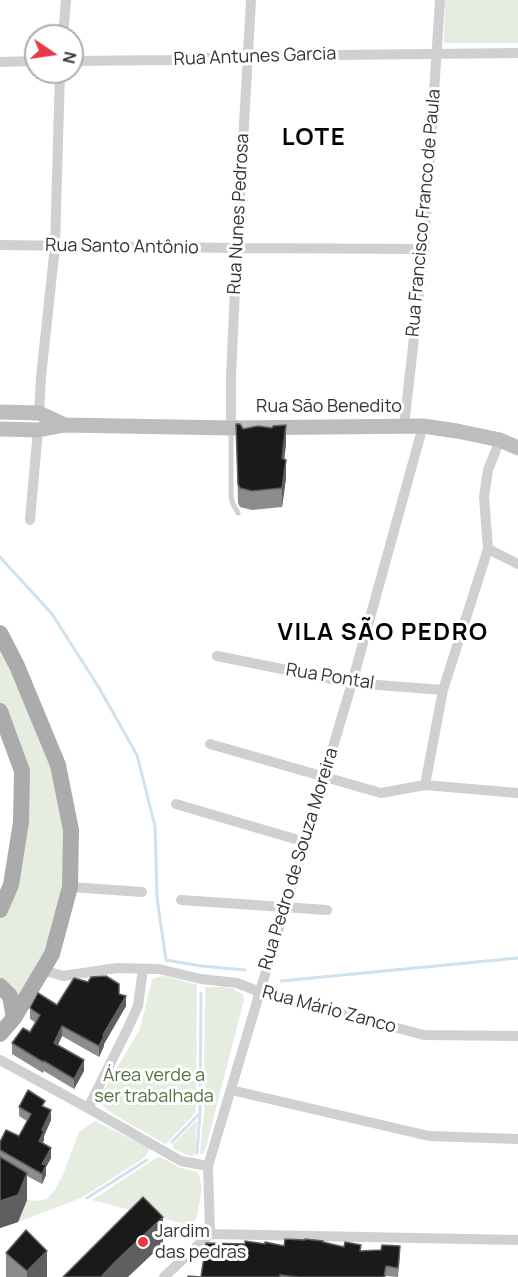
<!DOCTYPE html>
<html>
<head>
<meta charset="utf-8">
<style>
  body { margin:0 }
  #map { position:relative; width:518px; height:1277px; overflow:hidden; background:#fff; font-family:Manrope,sans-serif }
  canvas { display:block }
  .north { position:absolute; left:24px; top:24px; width:60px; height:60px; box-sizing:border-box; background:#fff; border:2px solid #adadad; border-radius:50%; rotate:103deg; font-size:16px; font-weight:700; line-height:24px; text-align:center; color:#333 }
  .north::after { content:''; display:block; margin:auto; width:21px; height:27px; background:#e63946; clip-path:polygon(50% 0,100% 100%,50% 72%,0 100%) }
</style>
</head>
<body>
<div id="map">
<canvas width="518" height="1277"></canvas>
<div class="north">N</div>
</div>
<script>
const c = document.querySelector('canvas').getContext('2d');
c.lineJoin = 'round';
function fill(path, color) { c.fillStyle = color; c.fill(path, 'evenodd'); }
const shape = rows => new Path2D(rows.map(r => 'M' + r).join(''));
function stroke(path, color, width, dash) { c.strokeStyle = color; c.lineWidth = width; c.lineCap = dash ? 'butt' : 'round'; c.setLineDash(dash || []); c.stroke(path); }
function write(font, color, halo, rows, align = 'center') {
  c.font = font + ' Manrope,sans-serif'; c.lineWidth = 6; c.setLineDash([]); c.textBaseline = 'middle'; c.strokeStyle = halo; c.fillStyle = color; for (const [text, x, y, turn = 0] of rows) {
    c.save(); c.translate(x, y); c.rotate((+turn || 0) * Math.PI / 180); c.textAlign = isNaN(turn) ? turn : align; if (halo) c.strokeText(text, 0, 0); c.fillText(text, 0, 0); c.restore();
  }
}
const green = shape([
  [445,0,518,0,518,43,444,43],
  [0,643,54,767,66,831,66,887,53,939,17,1008,0,980,0,920,12,894,20,749,0,702],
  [165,976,197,985,196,1112,167,1143,165,1144,108,1111,100,1103,101,1095,140,1029,152,980,157,977],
  [205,987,223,987,234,989,243,995,244,1000,206,1147,203,1154,200,1154,204,1110],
  [197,1120,195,1155,191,1156,177,1151,173,1147,173,1145],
  [95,1121,149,1148,149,1151,144,1158,81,1198,18,1222,27,1200,37,1201,46,1199,55,1190,63,1175,79,1132],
  [160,1157,179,1167,197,1172,199,1175,202,1188,197,1216,192,1226,92,1200,156,1158]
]);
const stream = shape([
  [0,557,52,614,98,686,137,755,155,826,157,898,166,960,201,966,245,970],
  [281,981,518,958],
  [172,1142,200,1113],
  [197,1153,200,1113,201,993],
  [87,1198,147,1160]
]);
const service = shape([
  [231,430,231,497,233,504,238,513]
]);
const minor = shape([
  [63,36,66,0],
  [72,61,170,60,247,56,518,53],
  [0,62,36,61],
  [0,245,237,248,424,249],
  [39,413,41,377,55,246,60,72],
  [404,426,424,249,440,0],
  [231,428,231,375,237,248,251,0],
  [500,440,488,470,484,497,488,549,518,564],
  [30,520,38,430],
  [217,656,352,683,443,690],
  [210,744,381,793,425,785,518,793],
  [425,785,443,690,488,549],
  [176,804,305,842],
  [70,887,142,892],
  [181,900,327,910],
  [43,970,63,976,117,968,159,969,201,979,237,983,260,992,424,1035,518,1036],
  [0,1060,88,1108,181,1161,208,1166],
  [231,1090,429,1136,518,1139],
  [88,1108,128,1028,138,1006,143,969],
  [210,1234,518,1240],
  [164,1277,210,1234,208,1166,352,683,423,426]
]);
const secondary = shape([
  [0,412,39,413,65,425],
  [0,429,38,430,65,425,231,428,423,426,457,431,500,440,518,448]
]);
const primary = shape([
  [0,633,17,666,58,765,71,830,70,887,52,954,14,1018,0,1034],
  [0,711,22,771,21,822,11,885,0,910],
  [0,986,10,996,14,1018]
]);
const wall = shape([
  [236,424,243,429,286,444,284,459,286,478,282,507,252,510,240,507,238,503],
  [119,994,126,1006,104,1044,104,1046,99,1057,62,1036,58,1045,84,1071,74,1089,44,1071,43,1073,12,1054,12,1043,30,1032,36,1023,30,1019,30,1008,57,1005],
  [19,1107,45,1107,51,1120,44,1136,44,1140,42,1143,51,1158,46,1167,46,1175,42,1184,27,1176,27,1200,18,1222,0,1228,0,1142,19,1136,27,1121,19,1116],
  [323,1242,361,1251,400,1256,398,1277,386,1276,386,1277,188,1277,201,1277,265,1244,284,1246],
  [6,1253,47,1277,6,1277]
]);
const shadedWall = shape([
  [286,425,286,444,282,477,282,458],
  [286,460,286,478,282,507,282,488],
  [126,996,126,1006,104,1044,104,1046,99,1057,99,1046,103,1035],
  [62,1026,62,1036,54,1053,54,1043],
  [84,1060,84,1071,74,1089,74,1079],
  [51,1110,51,1120,44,1136,44,1140,39,1150,39,1141,42,1130],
  [51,1148,51,1158,46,1167,46,1175,42,1184,42,1164],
  [27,1173,27,1200,18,1222,0,1228,0,1201],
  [163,1217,163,1244,128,1277,101,1277,116,1261],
  [47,1251,47,1277,27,1277,27,1271]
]);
const building = shape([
  [236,424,240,424,243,429,258,426,272,428,273,426,286,425,282,458,286,460,282,488,252,491,240,488,238,484,236,424],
  [106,976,119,984,119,994,126,996,103,1035,104,1036,99,1046,62,1026,54,1043,84,1060,74,1079,44,1061,43,1062,12,1043,23,1028,30,1032,40,1015,30,1008,38,993,57,1005,74,978,88,982,91,977,106,976],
  [28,1090,45,1101,42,1106,51,1110,42,1130,44,1131,39,1141,51,1148,42,1164,46,1165,42,1174,0,1150,0,1142,6,1130,19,1136,31,1114,19,1107,28,1090],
  [0,1157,27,1173,18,1195,0,1201,0,1157],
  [143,1197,163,1217,116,1261,101,1277,63,1277,143,1197],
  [26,1230,47,1251,27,1271,6,1253,26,1230],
  [285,1239,305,1240,305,1239,323,1241,323,1242,344,1247,345,1242,361,1245,360,1251,381,1250,382,1245,400,1246,398,1268,386,1266,384,1277,298,1277,280,1275,280,1277,188,1277,188,1276,201,1277,206,1243,245,1244,245,1241,265,1244,265,1242,284,1246,285,1239]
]);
const markers = [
  [143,1242,6,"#e63946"]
];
const streetNames = [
  ["Rua Antunes Garcia",255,57,-2],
  ["Rua Francisco Franco de Paula",424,213,-85],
  ["Rua Nunes Pedrosa",239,214,-87],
  ["Rua Santo Antônio",122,247,1],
  ["Rua São Benedito",329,407],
  ["Rua Pontal",330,677,9],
  ["Rua Pedro de Souza Moreira",299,859,-73],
  ["Rua Mário Zanco",329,1010,15]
];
const parkNames = [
  ["Área verde a",154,1076],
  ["ser trabalhada",154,1097]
];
const poiNames = [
  ["Jardim",155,1232],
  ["das pedras",155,1253]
];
const districtNames = [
  ["LOTE",314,138],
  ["VILA SÃO PEDRO",383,633]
];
fill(green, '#e6ecdf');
stroke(stream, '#cfe2ee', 3);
stroke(service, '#d0d0d0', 5);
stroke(minor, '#d0d0d0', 10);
stroke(secondary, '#bdbdbd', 15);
stroke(primary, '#ababab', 16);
fill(wall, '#8c8c8c');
fill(shadedWall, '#5f5f5f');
fill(building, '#1a1a1a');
stroke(building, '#5f5f5f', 1.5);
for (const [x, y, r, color] of markers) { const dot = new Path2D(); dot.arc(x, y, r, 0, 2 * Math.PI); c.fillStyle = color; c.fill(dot); stroke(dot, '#fff', 2); }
write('18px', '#333', '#fff', streetNames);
write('18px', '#56703f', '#fff', parkNames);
write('18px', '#333', '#fff', poiNames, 'left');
c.letterSpacing = '1.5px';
write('bold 24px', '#000', '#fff', districtNames);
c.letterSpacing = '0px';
</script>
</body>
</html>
